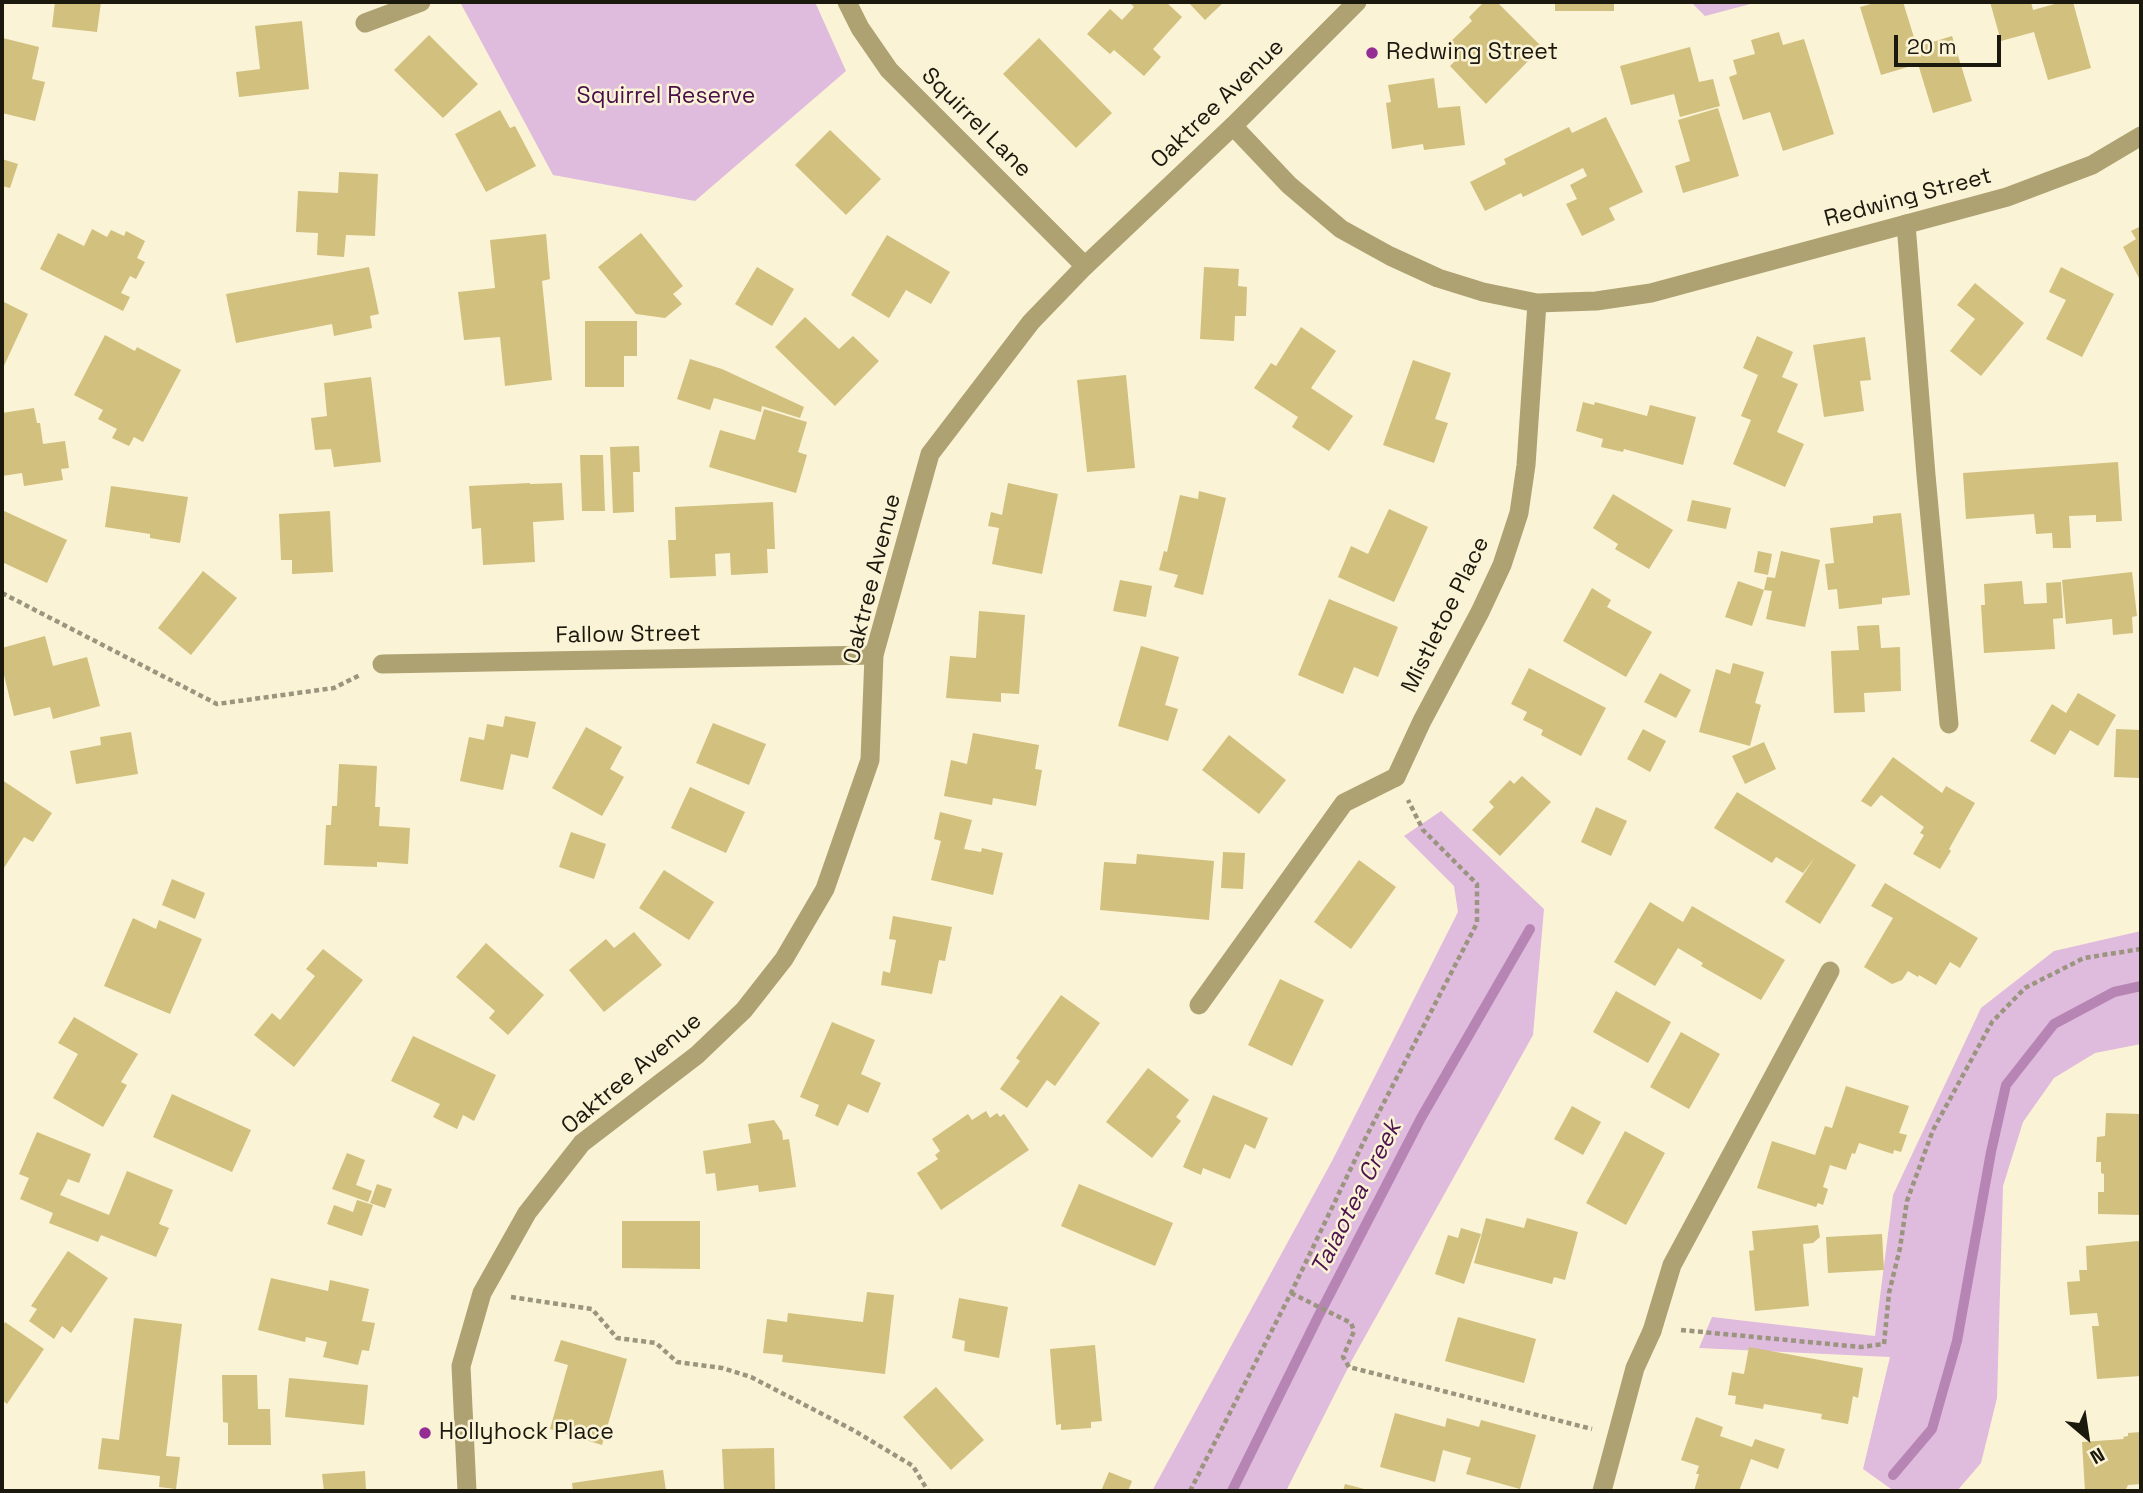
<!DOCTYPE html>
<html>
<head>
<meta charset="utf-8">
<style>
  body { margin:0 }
  #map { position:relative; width:2143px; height:1493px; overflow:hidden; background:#fbf3d6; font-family:"Space Grotesk",sans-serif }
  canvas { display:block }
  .frame { position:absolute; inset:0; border:4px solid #1b180d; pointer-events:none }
  .north { position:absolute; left:2052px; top:1402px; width:70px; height:70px; -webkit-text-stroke:5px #fbf3d6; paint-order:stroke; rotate:151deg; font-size:19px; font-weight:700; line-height:28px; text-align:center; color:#1b180d }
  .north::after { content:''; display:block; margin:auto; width:24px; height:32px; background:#1b180d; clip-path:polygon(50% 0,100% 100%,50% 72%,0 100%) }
  .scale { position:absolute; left:1894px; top:35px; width:107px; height:32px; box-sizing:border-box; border:4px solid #1b180d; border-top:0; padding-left:9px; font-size:21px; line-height:24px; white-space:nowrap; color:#1b180d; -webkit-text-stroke:5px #fbf3d6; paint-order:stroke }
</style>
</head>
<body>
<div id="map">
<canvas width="2143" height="1493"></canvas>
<div class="frame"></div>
<div class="north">N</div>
<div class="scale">20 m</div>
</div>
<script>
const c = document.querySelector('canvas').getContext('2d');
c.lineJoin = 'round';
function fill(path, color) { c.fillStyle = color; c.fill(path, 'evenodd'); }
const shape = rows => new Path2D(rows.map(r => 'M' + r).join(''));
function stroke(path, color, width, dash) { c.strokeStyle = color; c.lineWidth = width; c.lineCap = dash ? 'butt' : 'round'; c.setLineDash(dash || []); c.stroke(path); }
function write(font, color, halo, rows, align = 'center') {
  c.font = font + ' "Space Grotesk",sans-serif'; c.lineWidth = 5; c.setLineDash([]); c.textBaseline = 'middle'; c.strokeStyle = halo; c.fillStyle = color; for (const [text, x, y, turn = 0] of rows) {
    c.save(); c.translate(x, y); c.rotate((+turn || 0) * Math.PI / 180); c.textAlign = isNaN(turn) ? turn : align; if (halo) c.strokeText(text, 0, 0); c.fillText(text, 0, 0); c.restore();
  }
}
const green = shape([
  [460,2,815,2,846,71,695,201,553,175],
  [1691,2,1758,2,1705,16],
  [1441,811,1544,909,1533,1035,1352,1360,1286,1491,1152,1491,1332,1161,1458,912,1454,886,1404,836],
  [2141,931,2141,1044,2095,1053,2054,1078,2023,1122,2003,1186,1997,1398,1981,1463,1957,1491,1894,1491,1863,1469,1890,1357,1699,1348,1712,1317,1875,1336,1893,1195,1981,1008,2054,951]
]);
const stream = shape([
  [1893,1475,1932,1429,1957,1341,1991,1152,2006,1085,2054,1024,2114,992,2141,986],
  [1232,1491,1318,1317,1421,1118,1530,929]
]);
const building = shape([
  [55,2,101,2,97,32,52,27],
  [1129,2,1166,2,1182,17,1153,49,1161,57,1144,76,1114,50,1110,54,1087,34,1110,9,1122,20,1134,7],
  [1188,2,1224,2,1205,20],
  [1484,2,1497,2,1542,47,1486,104,1450,66,1458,58,1446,46,1472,21,1469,17],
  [1555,2,1614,2,1614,11,1555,11],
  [1878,2,1903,2,1917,47,1952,36,1972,101,1933,113,1918,64,1881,75,1860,7],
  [1990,2,2031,2,2033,10,2062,2,2073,2,2091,68,2048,80,2034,32,2001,41],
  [302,21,309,89,239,97,236,72,260,69,255,26],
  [1779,32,1783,45,1804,39,1834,134,1783,151,1770,112,1743,120,1729,77,1737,74,1733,60,1755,54,1751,40],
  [429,35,478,84,443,118,394,70],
  [3,38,39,47,32,79,45,82,35,121,2,113],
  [1039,38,1112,113,1076,148,1003,74],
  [1690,47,1699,82,1713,79,1720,106,1680,117,1674,94,1631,105,1620,66],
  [1434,78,1438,108,1460,106,1465,145,1424,150,1423,144,1392,149,1386,103,1391,102,1388,85],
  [1718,108,1739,176,1683,193,1675,166,1690,161,1678,120],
  [500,110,510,128,515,126,536,166,486,192,455,134],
  [1606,117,1643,192,1609,208,1615,220,1582,236,1566,204,1577,199,1570,185,1587,176,1583,168,1523,197,1521,193,1485,211,1470,182,1506,164,1504,159,1569,127,1572,133],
  [830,130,881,179,846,215,795,165],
  [2,159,18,164,10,188,2,186],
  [339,172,378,174,375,236,346,235,344,257,317,255,318,233,296,232,298,191,338,193],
  [2141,226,2141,282,2123,247,2136,239,2131,231],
  [92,229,107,237,111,230,124,236,126,231,145,241,137,258,145,262,136,279,130,276,121,293,130,297,123,311,40,269,58,233,84,246],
  [641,233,683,286,673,294,682,304,665,318,636,314,598,267],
  [546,234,550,279,542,281,552,380,505,386,500,337,464,340,458,292,495,288,490,240],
  [887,235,950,272,931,304,906,290,889,318,851,295],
  [369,267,379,314,370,316,372,328,334,336,332,324,236,343,226,294],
  [757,267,794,289,772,326,735,304],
  [1204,267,1239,269,1238,286,1247,287,1246,316,1235,316,1234,341,1200,339],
  [2061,267,2114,294,2082,357,2046,339,2066,300,2049,292],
  [1975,283,2024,323,1981,376,1950,351,1975,319,1957,305],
  [2,301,28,314,2,370],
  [805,317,839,349,853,336,879,361,835,406,775,347],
  [585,321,637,321,637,356,624,356,624,387,585,387],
  [1301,327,1336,351,1311,388,1353,416,1329,451,1292,427,1298,417,1254,388,1271,363,1276,366],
  [105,335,135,351,137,347,181,370,143,442,134,437,129,446,112,438,117,429,98,419,103,410,74,395],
  [1757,336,1793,352,1782,377,1798,384,1777,432,1804,444,1785,487,1733,464,1751,420,1741,416,1758,375,1743,368],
  [1865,337,1871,380,1860,381,1864,411,1824,417,1813,345],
  [690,359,722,369,804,407,800,418,762,406,761,412,714,398,710,410,677,399],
  [1413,360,1451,373,1435,419,1448,423,1434,463,1383,445],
  [1126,375,1135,468,1087,472,1077,380],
  [371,377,381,462,334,467,331,449,315,450,311,418,327,416,324,383],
  [1583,402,1594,405,1595,402,1647,416,1650,405,1696,417,1683,465,1624,449,1623,452,1601,447,1603,439,1576,431],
  [34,408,37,423,40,423,43,444,65,441,69,468,61,469,63,480,24,486,22,473,2,476,2,413],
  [764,409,807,422,798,452,807,455,796,493,709,467,720,430,755,440],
  [639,446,640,472,633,472,634,512,613,513,610,447],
  [580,455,603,455,605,511,582,511],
  [2118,462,2122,521,2096,522,2096,515,2069,516,2071,548,2053,548,2052,533,2036,534,2034,514,1966,519,1963,473],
  [530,483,530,484,562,483,564,520,533,522,535,562,483,565,481,528,472,529,469,486],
  [1008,483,1058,494,1042,574,992,564,999,528,988,526,991,512,1002,515],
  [111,486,188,497,180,543,150,538,150,534,105,527],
  [1199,491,1226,498,1203,595,1174,587,1178,575,1159,570,1164,551,1167,552,1180,495,1198,499],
  [1613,494,1673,530,1649,569,1615,549,1618,544,1593,528],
  [1692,500,1731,508,1726,529,1687,521],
  [773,502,775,549,767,549,768,573,731,575,730,553,715,554,716,576,670,578,668,540,676,540,675,507],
  [1389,509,1428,527,1394,602,1338,577,1351,546,1368,554],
  [2,510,67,540,47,583,2,562],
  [330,511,333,572,292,574,292,560,281,560,279,514],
  [1901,513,1910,595,1882,598,1882,604,1839,609,1837,589,1828,590,1825,564,1834,563,1830,528,1873,523,1873,516],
  [1758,551,1772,554,1768,575,1754,572],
  [1781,551,1820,560,1805,627,1766,619,1772,591,1764,590,1752,626,1725,617,1738,581,1764,590,1767,577,1775,578],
  [203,571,237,598,191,655,158,628],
  [2132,572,2137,616,2132,617,2133,633,2113,635,2112,619,2066,624,2062,580],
  [1120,580,1152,586,1146,617,1113,611],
  [2022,581,2024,604,2047,603,2046,583,2061,582,2063,618,2053,619,2055,649,1984,653,1981,605,1985,605,1984,584],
  [1592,588,1611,600,1607,607,1652,632,1626,677,1563,641],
  [1329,599,1398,627,1378,677,1354,667,1343,694,1298,675],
  [979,611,1025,615,1019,694,1001,693,1001,702,946,698,950,656,976,658],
  [1879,625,1881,648,1900,647,1901,691,1864,693,1865,712,1834,713,1831,651,1859,650,1857,626],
  [45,636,53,666,87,657,100,706,53,719,50,707,14,716,2,667,2,648],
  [1141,646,1179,657,1165,705,1178,709,1168,741,1118,726],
  [1733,663,1764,672,1755,703,1761,705,1750,746,1699,732,1716,669,1730,674],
  [1529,668,1606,708,1581,756,1541,735,1543,730,1523,720,1527,712,1511,704],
  [1660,673,1691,690,1676,718,1644,702],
  [2078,693,2116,715,2098,746,2070,730,2055,755,2030,741,2052,704,2066,713],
  [505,716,536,722,528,758,511,754,503,790,460,781,469,737,484,740,487,724,503,727],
  [713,723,766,744,749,785,696,763],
  [586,727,622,747,610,769,624,777,602,816,552,788],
  [1643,729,1666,741,1650,772,1627,759],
  [2116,729,2141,730,2140,778,2114,777],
  [131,732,138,774,76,784,70,751,101,745,100,737],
  [973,733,1039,745,1035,769,1042,770,1036,806,993,798,992,805,944,796,951,760,967,764],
  [1229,735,1286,780,1259,814,1202,770],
  [1764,742,1776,769,1745,784,1732,756],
  [1893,757,1942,793,1946,786,1975,803,1949,849,1951,851,1940,869,1913,854,1924,835,1920,833,1924,827,1881,795,1871,807,1861,801],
  [339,764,377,766,375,807,380,807,379,826,410,828,408,864,377,862,377,867,324,865,326,825,331,825,332,806,337,806],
  [1522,776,1551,802,1500,856,1472,830,1494,807,1489,802,1510,780,1514,784],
  [2,780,52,813,33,842,24,837,2,871],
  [690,787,745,812,726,853,671,828],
  [1737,792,1856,865,1820,924,1785,902,1815,857,1803,873,1776,857,1772,863,1714,828],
  [1596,807,1627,821,1611,856,1581,842],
  [940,812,972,820,964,849,981,852,982,848,1003,853,993,895,931,880,941,841,934,839],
  [571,832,606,844,594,879,559,867],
  [1223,852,1245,853,1243,889,1221,888],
  [1137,854,1214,861,1209,920,1100,910,1104,862,1136,864],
  [1359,860,1396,887,1351,949,1314,922],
  [664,870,714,902,689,940,639,908],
  [172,879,205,893,195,919,162,905],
  [1885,883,1978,938,1960,968,1950,962,1936,985,1919,975,1918,977,1908,971,1902,980,1892,984,1864,967,1893,918,1871,906],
  [1650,902,1683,922,1692,906,1785,960,1761,1000,1701,966,1703,963,1678,948,1655,986,1614,962],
  [893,916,952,927,945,961,939,960,932,994,881,985,883,971,890,973,896,940,889,939],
  [133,918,156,929,159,920,202,939,170,1014,104,986],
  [634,932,662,965,604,1012,569,970,606,939,614,948],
  [486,943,544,995,508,1035,489,1018,495,1011,456,977],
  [323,949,363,980,294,1067,254,1035,272,1013,280,1020,315,976,306,969],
  [1280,979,1324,1000,1292,1066,1248,1045],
  [1616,991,1671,1022,1648,1063,1593,1032],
  [1061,995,1100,1023,1055,1086,1047,1080,1027,1108,1000,1089,1020,1061,1016,1058],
  [74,1017,138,1054,121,1082,127,1085,103,1127,53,1098,78,1054,58,1043],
  [832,1022,875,1040,861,1074,881,1083,868,1113,848,1104,838,1126,815,1116,819,1105,800,1097],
  [1681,1032,1720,1054,1689,1109,1650,1087],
  [413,1036,496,1075,474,1121,463,1115,457,1129,433,1117,440,1104,391,1081],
  [1148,1068,1189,1100,1176,1117,1181,1121,1152,1158,1106,1122],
  [1846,1086,1909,1106,1899,1133,1907,1135,1901,1152,1894,1150,1893,1154,1859,1143,1855,1154,1852,1153,1846,1170,1830,1165,1823,1187,1828,1189,1823,1205,1818,1203,1816,1207,1757,1188,1772,1141,1815,1155,1825,1126,1832,1128],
  [172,1094,251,1130,232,1172,153,1137],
  [1213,1095,1268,1118,1255,1149,1245,1144,1230,1179,1203,1168,1201,1175,1183,1167],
  [1572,1106,1601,1122,1583,1155,1554,1139],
  [986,1111,990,1118,997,1113,1000,1117,1004,1114,1029,1150,941,1210,917,1173,938,1159,935,1155,940,1151,932,1139,968,1114,972,1120],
  [2106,1113,2141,1114,2141,1215,2098,1214,2098,1192,2104,1192,2104,1174,2101,1173,2101,1162,2096,1162,2097,1137,2105,1136],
  [774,1120,782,1132,783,1140,789,1139,796,1187,759,1192,758,1185,717,1191,715,1173,706,1174,703,1151,751,1143,748,1124],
  [1625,1131,1665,1153,1626,1225,1586,1203],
  [37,1132,91,1154,79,1183,68,1179,60,1195,109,1215,127,1171,173,1190,159,1224,169,1228,156,1257,101,1235,98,1242,49,1223,53,1213,20,1199,29,1178,19,1174],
  [347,1153,365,1160,356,1185,372,1191,368,1202,332,1189],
  [377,1184,392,1189,385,1208,370,1203],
  [1079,1184,1173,1223,1155,1266,1061,1226],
  [357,1200,373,1205,362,1236,327,1224,334,1205,353,1212],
  [1486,1218,1524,1228,1527,1218,1578,1232,1565,1280,1554,1277,1552,1284,1474,1263],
  [622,1221,700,1221,700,1269,622,1268],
  [1818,1225,1820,1237,1813,1243,1803,1244,1809,1306,1755,1311,1749,1251,1754,1250,1752,1231],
  [1461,1228,1481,1234,1464,1284,1435,1274,1448,1235,1458,1238],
  [1882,1234,1884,1270,1828,1273,1826,1237],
  [2138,1241,2141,1243,2141,1376,2097,1379,2092,1326,2099,1326,2097,1313,2070,1315,2067,1282,2080,1281,2079,1270,2087,1270,2086,1246],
  [68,1251,108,1278,71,1333,62,1326,54,1339,29,1321,37,1309,31,1306],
  [271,1278,328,1291,330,1280,369,1289,362,1321,375,1323,369,1351,362,1350,358,1365,323,1357,327,1342,306,1337,305,1342,258,1330],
  [867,1292,894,1295,885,1374,782,1362,783,1355,763,1353,767,1319,787,1322,788,1313,863,1322],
  [959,1298,1008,1307,999,1358,964,1351,965,1341,952,1338],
  [1458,1317,1536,1339,1524,1383,1445,1361],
  [134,1318,182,1324,166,1456,180,1457,176,1489,159,1487,160,1476,98,1469,102,1438,119,1440],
  [5,1322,44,1349,7,1404,2,1400,2,1327],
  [561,1340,627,1359,602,1445,550,1429,568,1365,554,1361],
  [1095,1345,1102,1421,1091,1422,1091,1428,1061,1430,1061,1424,1056,1425,1050,1349],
  [1749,1347,1863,1368,1858,1398,1853,1396,1848,1424,1821,1419,1822,1414,1764,1404,1763,1409,1735,1404,1736,1396,1728,1395,1732,1372,1744,1374],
  [222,1375,257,1375,258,1409,270,1409,271,1445,228,1445,228,1423,223,1422],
  [289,1378,368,1385,364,1425,285,1417],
  [936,1387,984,1440,951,1470,903,1417],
  [1395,1413,1445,1427,1447,1418,1479,1427,1481,1420,1536,1435,1520,1489,1466,1474,1471,1458,1443,1450,1435,1482,1380,1467],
  [1696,1417,1723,1427,1720,1436,1752,1447,1755,1439,1785,1449,1778,1469,1751,1459,1739,1491,1694,1491,1699,1474,1696,1474,1699,1466,1681,1460],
  [2141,1432,2141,1484,2128,1485,2125,1491,2085,1491,2082,1442,2124,1439,2123,1437,2128,1436,2128,1433],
  [774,1448,775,1491,724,1491,722,1449],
  [663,1470,666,1491,573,1491,572,1483],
  [365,1471,366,1491,324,1491,322,1474],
  [1109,1472,1132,1481,1128,1491,1101,1491],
  [1345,1484,1368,1490,1368,1491,1343,1491]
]);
const path = shape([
  [2,593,217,704,334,688,360,675],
  [1291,1293,1351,1323,1354,1331,1343,1357,1349,1367,1592,1429],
  [511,1297,592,1309,617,1338,656,1343,677,1362,722,1368,751,1377,853,1430,913,1466,928,1491],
  [1681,1330,1861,1347,1884,1344,1889,1293,1900,1248,1907,1201,1933,1130,1992,1022,2025,988,2084,958,2141,949],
  [1190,1491,1291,1293,1365,1139,1477,923,1477,884,1423,830,1408,800]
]);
const service = shape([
  [365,23,421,2],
  [1906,224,1926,475,1949,724],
  [1199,1005,1344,803,1396,777],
  [1652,1331,1672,1265,1830,971]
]);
const minor = shape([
  [847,2,860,28,889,70,1085,266],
  [1233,126,1289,185,1341,229,1390,256,1438,278,1483,292,1537,303,1596,301,1651,293,2007,197,2092,165,2141,136],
  [382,664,874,655],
  [1396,777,1422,721,1480,612,1502,565,1519,513,1526,465,1537,303],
  [1602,1491,1635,1368,1652,1331]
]);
const tertiary = shape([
  [467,1491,461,1366,482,1293,527,1213,582,1143,697,1055,744,1010,784,959,825,889,870,760,874,655,930,454,1031,322,1085,266,1233,126,1357,2]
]);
const markers = [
  [1372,53,7,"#942e94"],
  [425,1433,7,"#942e94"]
];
const poiNames = [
  ["Redwing Street",1386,53],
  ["Hollyhock Place",439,1433]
];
const parkNames = [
  ["Squirrel Reserve",666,97]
];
const streetNames = [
  ["Oaktree Avenue",1218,104,-44],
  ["Squirrel Lane",976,123,45],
  ["Redwing Street",1908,198,-15],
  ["Oaktree Avenue",873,579,-76],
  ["Mistletoe Place",1446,615,-64],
  ["Fallow Street",628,635,-1],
  ["Oaktree Avenue",632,1074,-40]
];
const waterNames = [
  ["Taiaotea Creek",1357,1198,-63]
];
fill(green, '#dfbbdd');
stroke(stream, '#b685b4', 10);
fill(building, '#d1c07e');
stroke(path, '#9b957f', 4.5, [5, 3.5]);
stroke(service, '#aea272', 19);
stroke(minor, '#aea272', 19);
stroke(tertiary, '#aea272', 19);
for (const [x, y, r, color] of markers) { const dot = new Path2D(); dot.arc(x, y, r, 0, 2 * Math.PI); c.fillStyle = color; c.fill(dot); stroke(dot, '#fbf3d6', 2.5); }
write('23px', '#1b180d', '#fbf3d6', poiNames, 'left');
write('23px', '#490d4a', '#fbf3d6', parkNames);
write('23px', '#1b180d', '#fbf3d6', streetNames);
write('italic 24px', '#4e124e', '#fbf3d6', waterNames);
</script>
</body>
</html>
